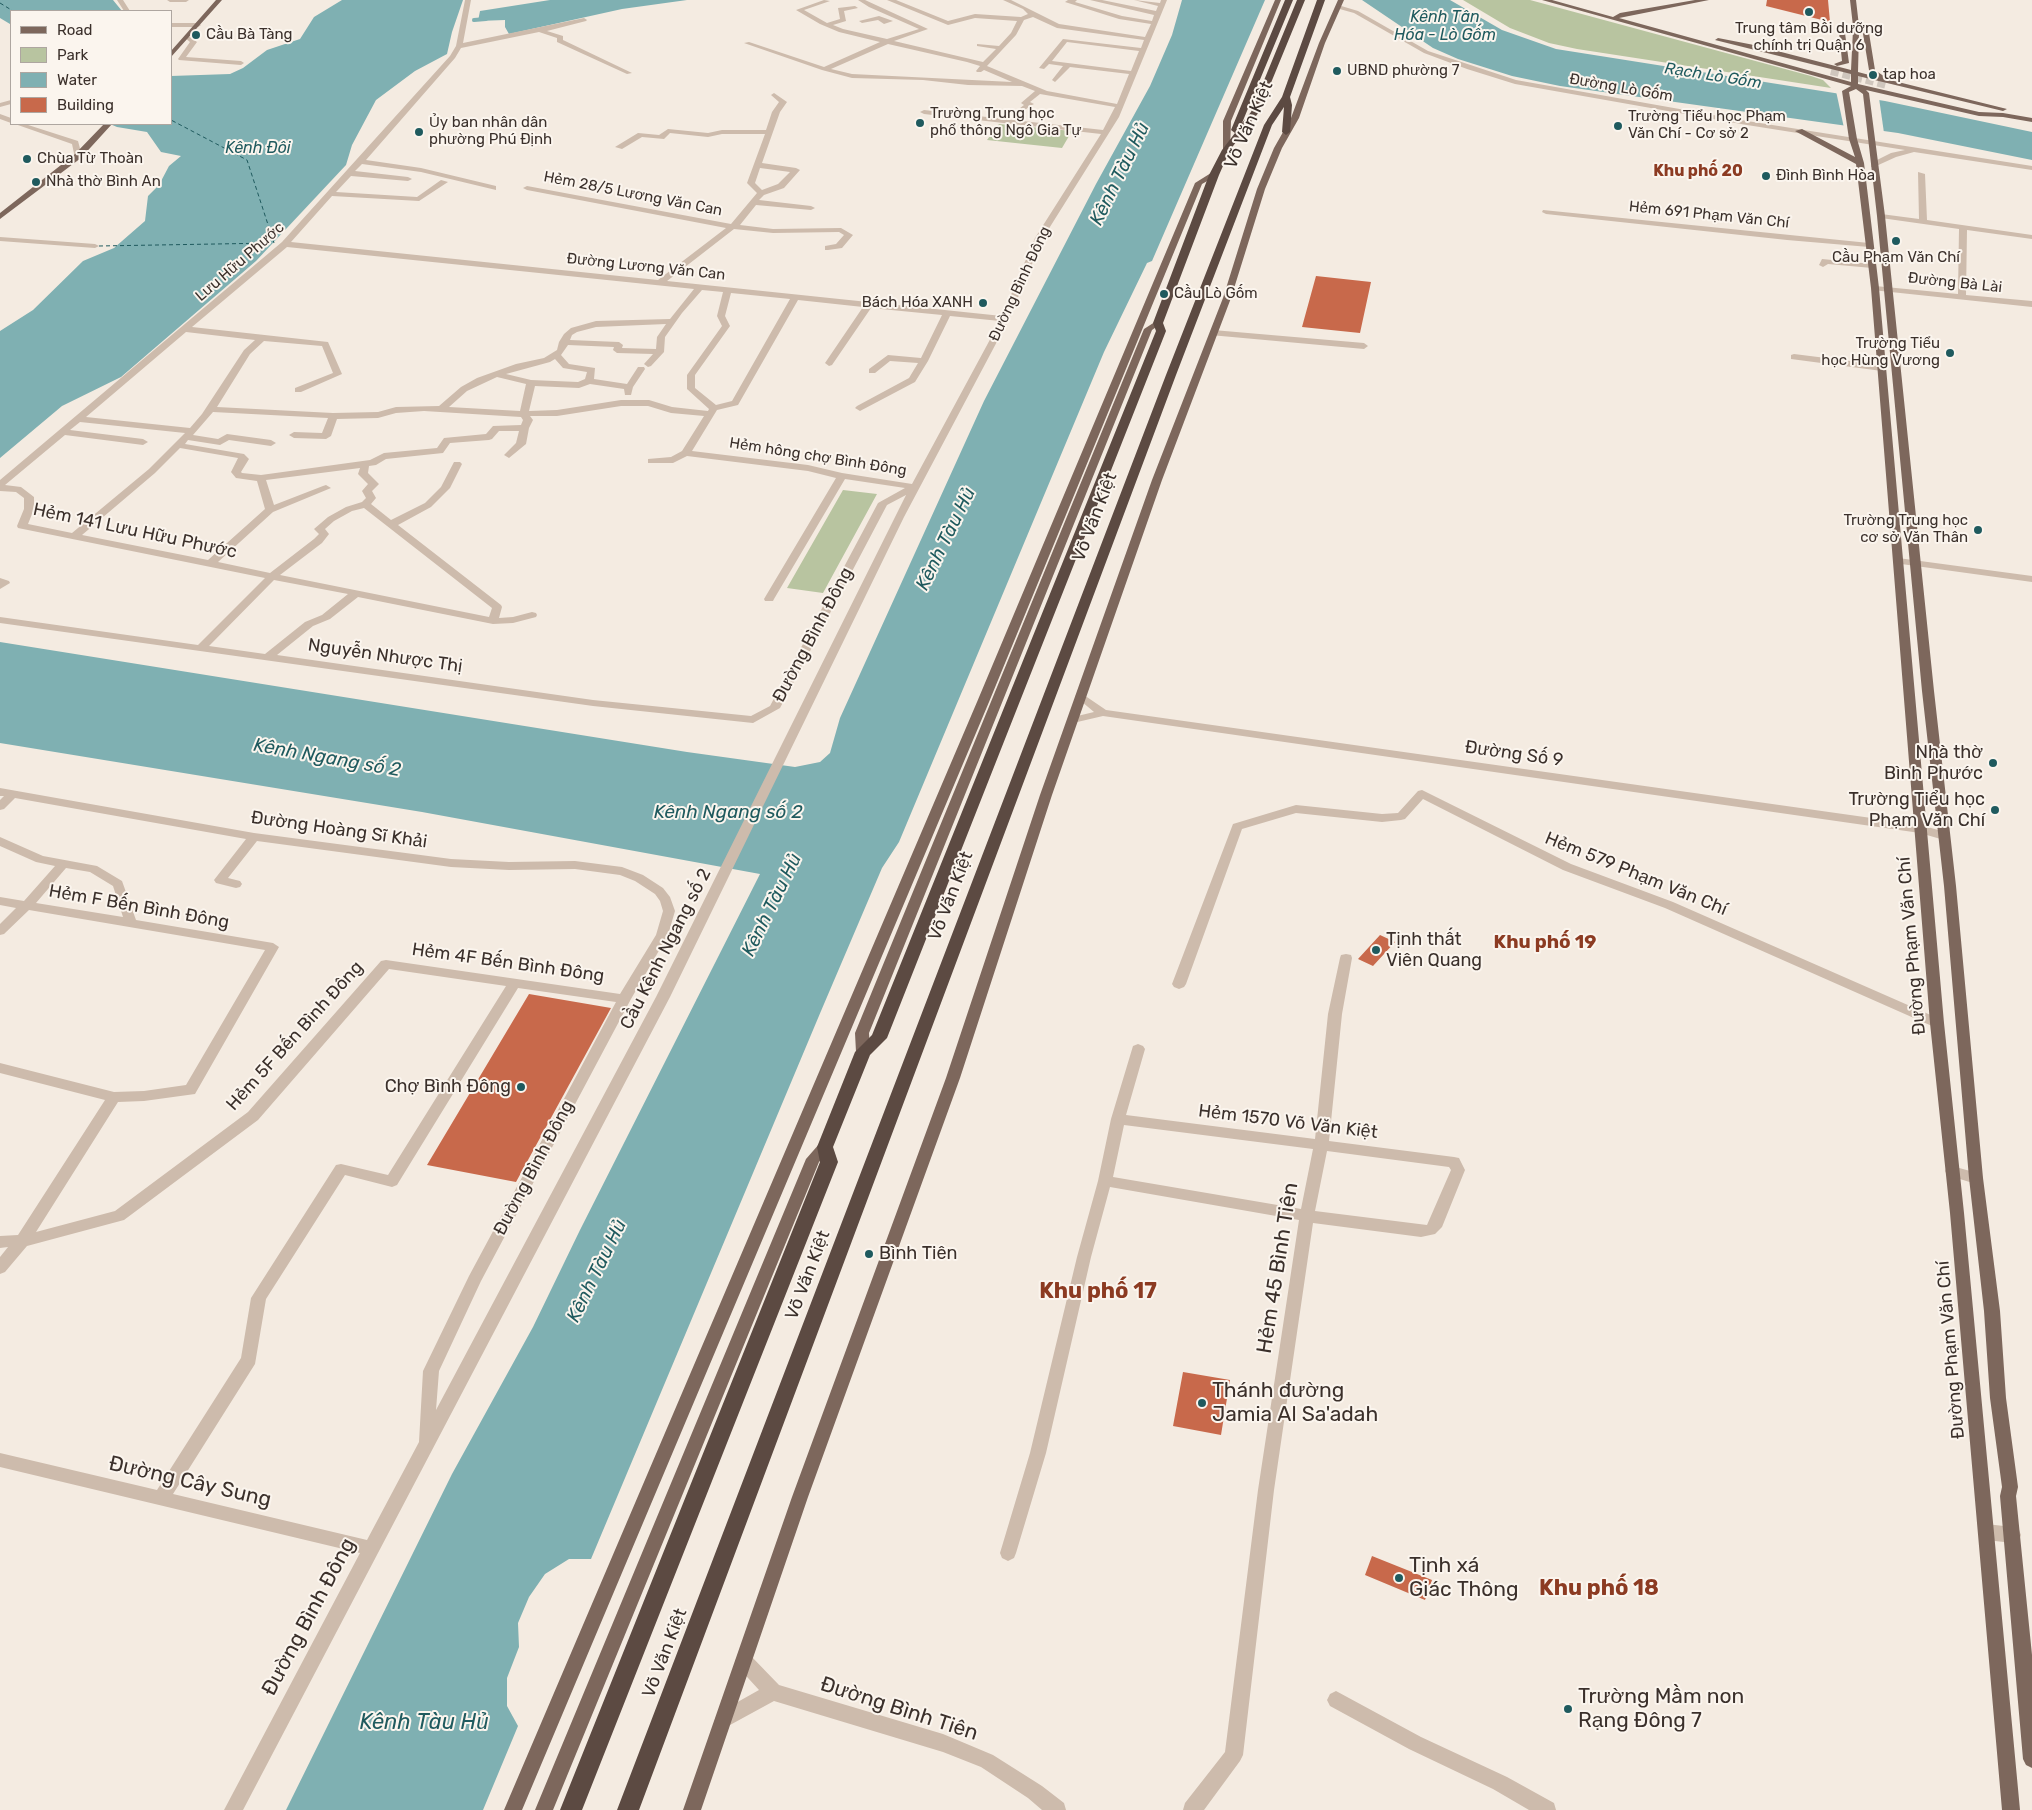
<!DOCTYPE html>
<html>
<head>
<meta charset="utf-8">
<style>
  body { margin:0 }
  #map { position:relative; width:2032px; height:1810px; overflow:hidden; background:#f4ebe1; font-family:Rubik,sans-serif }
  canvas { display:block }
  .legend { position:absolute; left:10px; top:10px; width:162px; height:115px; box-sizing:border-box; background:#fbf5ee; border:1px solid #aea6a0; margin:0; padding:6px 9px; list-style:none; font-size:15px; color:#3b302b }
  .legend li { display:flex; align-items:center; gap:10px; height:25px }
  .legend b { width:25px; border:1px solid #aea6a0 }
</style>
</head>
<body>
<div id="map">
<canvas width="2032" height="1810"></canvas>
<ul class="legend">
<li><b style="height:6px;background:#7d675c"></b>Road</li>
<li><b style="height:14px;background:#b8c4a0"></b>Park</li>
<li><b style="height:14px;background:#7fb0b2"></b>Water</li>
<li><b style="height:14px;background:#c8694b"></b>Building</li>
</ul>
</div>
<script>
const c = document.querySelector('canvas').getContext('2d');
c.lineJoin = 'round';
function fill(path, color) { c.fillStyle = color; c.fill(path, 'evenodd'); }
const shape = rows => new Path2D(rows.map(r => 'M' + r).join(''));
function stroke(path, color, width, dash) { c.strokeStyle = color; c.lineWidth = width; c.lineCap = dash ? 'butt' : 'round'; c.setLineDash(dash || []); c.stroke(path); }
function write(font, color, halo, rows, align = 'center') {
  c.font = font + ' Rubik,sans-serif'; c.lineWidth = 4; c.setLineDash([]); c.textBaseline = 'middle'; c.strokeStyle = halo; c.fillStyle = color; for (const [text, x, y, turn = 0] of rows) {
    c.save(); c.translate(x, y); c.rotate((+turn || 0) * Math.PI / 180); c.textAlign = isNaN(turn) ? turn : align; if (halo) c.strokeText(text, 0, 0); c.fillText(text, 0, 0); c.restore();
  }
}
const green = shape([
  [1463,0,1530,0,1811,76,1823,80,1831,88,1577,49,1549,43,1510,28],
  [999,124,1072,131,1062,148,987,140],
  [843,490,877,494,823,593,787,588]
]);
const water = shape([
  [0,0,113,0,122,11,11,11,11,34,10,24,0,18],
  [342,0,463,0,452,32,447,54,415,71,376,100,352,145,346,165,256,261,121,377,62,406,0,458,0,331,33,310,83,261,114,248,145,221,148,196,159,185,169,166,181,156,161,152,147,132,117,127,110,124,171,124,171,76,230,74,243,68,267,50,300,39,314,17],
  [550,0,687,0,622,9,509,34,505,27,505,20,478,21,480,11],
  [1182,0,1265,0,1152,261,1147,263,1104,352,899,842,882,868,821,1011,591,1559,569,1559,545,1574,529,1597,518,1623,519,1647,507,1678,507,1706,518,1726,483,1810,286,1810,452,1474,533,1327,580,1230,760,874,422,812,0,743,0,642,687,752,795,767,820,762,830,753,840,718,984,401,1096,184,1150,86,1172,35],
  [1362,0,1450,0,1502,30,1556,49,1885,101,2032,132,2032,160,1898,133,1560,86,1512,76,1458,59,1433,48]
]);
const pier = shape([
  [1836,91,1879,98,1884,133,1844,128]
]);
const stream = shape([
  [474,20,486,19]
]);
const ferry = shape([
  [0,3,13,11],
  [99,246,274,243,247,160,171,120]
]);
const building = shape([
  [1767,0,1828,0,1830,22,1766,6],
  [1316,276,1371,282,1360,333,1302,327],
  [1380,935,1395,942,1373,966,1358,959],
  [529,994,611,1008,516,1182,427,1165],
  [1183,1372,1230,1380,1221,1435,1173,1426],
  [1372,1556,1432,1580,1425,1600,1365,1575]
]);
const majorTunnel = shape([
  [1831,71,1887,85]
]);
const minor = shape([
  [117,0,123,0,130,11,124,11,117,0],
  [167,0,189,0,186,2,170,2,167,0],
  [465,0,471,0,463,43,584,18,587,20,586,21,547,31,563,36,563,40,632,73,627,74,557,42,557,38,539,32,461,48,455,58,366,160,421,168,496,186,496,190,421,172,362,164,355,171,408,177,412,179,408,181,351,176,336,192,417,197,441,180,448,182,419,201,332,196,291,242,658,280,726,228,527,190,523,188,527,186,731,224,757,193,747,183,765,134,722,134,708,137,670,133,664,139,642,137,622,149,615,147,638,133,659,135,668,129,708,133,722,130,766,130,772,112,779,102,771,95,774,93,787,102,780,112,762,163,796,168,800,170,784,188,764,195,759,200,811,206,815,208,811,210,756,205,740,225,773,229,841,228,853,235,842,248,828,250,825,250,825,246,836,244,844,235,839,232,773,233,734,229,667,281,1002,316,1035,238,1101,134,924,114,920,112,924,110,1103,130,1115,107,1040,94,1030,102,1034,104,1032,105,1019,114,1015,112,1024,105,1021,103,1035,91,1022,86,968,85,923,80,852,78,822,70,744,43,749,42,824,67,880,42,839,32,820,24,796,10,824,0,830,1,804,10,827,23,840,19,838,8,855,6,858,8,844,11,846,21,833,25,843,29,887,39,919,29,869,7,858,0,865,0,928,29,894,41,983,62,996,49,977,46,977,44,999,46,1011,33,1017,21,975,18,948,25,887,0,896,0,948,21,975,14,1021,17,1028,14,1023,9,1003,0,1011,0,1059,24,1145,37,1151,24,1119,19,1065,2,1068,0,1077,0,1075,2,1122,16,1152,21,1154,15,1090,0,1102,0,1156,11,1158,6,1134,0,1160,3,1161,0,1167,0,1119,117,1043,238,1009,319,904,517,670,997,243,1810,224,1810,360,1553,0,1467,0,1453,157,1490,241,1358,251,1298,336,1165,341,1164,388,1175,506,986,389,969,258,1120,124,1220,27,1246,5,1272,0,1274,0,1257,8,1247,0,1248,0,1236,18,1235,105,1100,0,1073,0,1063,114,1092,144,1091,186,1085,265,950,29,910,4,934,0,935,0,924,16,908,0,905,0,897,24,901,55,866,36,862,0,846,0,837,43,856,97,866,122,881,136,920,273,943,279,947,195,1094,144,1101,118,1102,36,1232,115,1211,248,1112,381,961,386,960,620,994,656,935,663,911,660,901,655,894,635,881,620,875,575,869,509,870,451,867,257,841,228,878,240,881,242,884,240,887,236,888,216,883,214,880,246,839,15,798,4,809,0,810,0,800,4,796,0,796,0,788,254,833,451,859,509,862,575,861,622,867,643,875,663,888,670,897,675,911,668,935,631,999,481,1281,439,1371,436,1410,656,997,906,495,887,505,780,708,753,723,593,706,0,623,0,617,198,645,265,578,18,528,17,526,24,509,24,498,16,492,0,491,0,480,282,242,450,56,456,46,465,0],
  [1033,17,1057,28,1144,40,1141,48,1063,39,1039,68,1044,69,1049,64,1063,66,1052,80,1055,82,1070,67,1129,74,1117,104,1047,91,987,66,1016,35,1024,20,1033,17],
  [1067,42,1139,51,1131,71,1052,61,1067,42],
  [888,44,967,62,980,66,976,71,977,72,981,72,984,70,1012,82,852,74,831,69,888,44],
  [760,168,790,172,778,184,762,190,755,183,760,168],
  [287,247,694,289,670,319,596,321,571,328,564,334,559,342,557,350,544,358,516,364,477,378,461,387,439,406,396,407,378,412,333,413,217,407,250,354,264,341,322,346,333,373,295,388,295,392,301,392,342,374,328,342,192,327,287,247],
  [702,290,723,292,717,316,722,326,687,375,687,389,709,409,708,411,672,407,649,400,621,400,557,410,529,411,535,386,579,388,590,384,624,389,625,395,631,395,633,387,645,369,644,367,638,367,627,384,594,379,595,368,569,364,561,355,568,345,614,347,613,350,617,353,653,354,644,364,648,367,651,366,664,352,665,337,682,313,702,290],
  [731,293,790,299,732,401,716,405,695,388,695,375,730,326,725,316,731,293],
  [798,300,863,307,825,363,829,366,832,365,871,308,942,315,921,358,888,355,869,369,869,373,875,373,890,361,918,363,909,378,857,406,855,408,860,411,915,382,928,361,950,316,1000,321,912,484,842,473,808,465,692,451,717,410,738,405,798,300],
  [666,324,657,337,656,349,622,348,623,345,619,342,570,340,572,335,577,332,596,327,666,324],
  [186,332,255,340,244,350,202,414,190,428,86,417,186,332],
  [555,359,563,368,587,372,585,379,578,382,531,380,506,374,550,362,555,359],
  [497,377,526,384,520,411,449,407,467,391,497,377],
  [621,406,648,406,671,413,704,416,682,451,671,457,648,459,648,463,673,463,687,456,808,471,836,478,764,599,765,601,773,601,774,599,845,479,905,488,878,503,770,706,751,716,593,700,277,655,313,626,330,619,358,597,493,624,513,623,536,617,537,615,536,613,532,612,513,617,499,618,502,607,501,605,398,525,431,507,450,488,462,464,460,462,454,462,441,487,425,503,391,520,371,504,376,498,372,491,379,484,368,473,369,466,376,465,386,459,443,453,450,443,489,440,492,439,499,431,519,431,516,443,504,455,509,458,526,444,529,428,533,420,530,416,557,416,621,406],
  [424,411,521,417,523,420,521,425,493,426,486,434,444,438,437,448,384,453,370,460,261,475,242,473,241,472,249,459,244,454,185,444,188,440,220,445,229,440,271,446,276,443,271,440,227,434,218,439,193,435,213,412,328,418,322,433,294,432,289,435,294,438,326,439,331,436,337,419,378,418,396,413,424,411],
  [80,422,185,433,149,469,72,533,28,524,34,509,34,497,21,487,5,485,65,435,143,445,148,442,143,439,70,430,80,422],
  [180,448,238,458,231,472,236,478,257,481,265,509,208,560,82,535,155,473,180,448],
  [360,468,358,474,368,484,362,491,366,498,362,502,346,507,328,517,314,529,319,534,314,539,270,573,218,562,273,512,331,488,326,485,323,486,274,505,266,480,360,468],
  [364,508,492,608,489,617,280,575,322,543,329,534,325,529,334,521,352,511,364,508],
  [274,580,348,594,322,615,305,622,265,654,209,646,274,580],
  [66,868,90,872,113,886,123,917,36,903,66,868],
  [518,988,616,1002,469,1276,423,1371,419,1442,367,1540,173,1494,255,1364,266,1299,345,1175,392,1187,397,1185,518,988],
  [1338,5,1358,11,1428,51,1516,80,1747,121,2032,166,2032,170,1914,152,1896,157,1874,167,1871,167,1871,163,1891,153,1905,150,1747,125,1515,84,1467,69,1424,53,1354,13,1336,8,1335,7,1338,5],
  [879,16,893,21,884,24,878,20,862,23,859,21,879,16],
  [171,23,198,23,201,25,198,27,171,27,171,23],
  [187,35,197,42,186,57,241,61,244,63,241,65,179,60,178,59,190,42,184,37,187,35],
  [11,100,11,104,0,107,0,103,11,100],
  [0,114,11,118,11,123,0,119,0,114],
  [15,124,25,124,78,141,82,156,75,158,72,144,15,124],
  [1918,172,1925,174,1927,220,2032,235,2032,239,1967,230,1966,295,2032,301,2032,307,1872,290,1872,286,1875,286,1958,294,1959,229,1881,218,1877,216,1881,214,1919,219,1918,172],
  [1543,210,1869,243,1873,245,1869,247,1787,240,1546,214,1542,212,1543,210],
  [0,237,95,244,99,246,95,248,0,241,0,237],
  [1822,259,1872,264,1876,266,1872,268,1828,264,1823,267,1819,265,1822,259],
  [1213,330,1364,343,1368,346,1364,349,1210,335,1210,331,1213,330],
  [1794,354,1882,365,1886,368,1882,371,1791,359,1791,355,1794,354],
  [1898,558,2032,576,2032,582,1894,563,1894,559,1898,558],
  [0,578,9,581,10,583,0,589,0,578],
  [1081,693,1106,710,1921,825,1948,833,1950,836,1944,840,1920,833,1103,716,1073,723,1069,722,1067,720,1069,718,1094,712,1075,696,1081,693],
  [1422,790,1571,864,1673,902,1942,1020,1944,1023,1942,1026,1932,1026,1665,908,1563,870,1423,799,1405,819,1401,820,1382,822,1296,813,1242,829,1186,984,1184,987,1179,989,1174,987,1172,984,1233,824,1296,805,1382,814,1398,813,1418,791,1422,790],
  [1346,954,1351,955,1352,958,1342,1014,1329,1141,1454,1157,1459,1158,1465,1170,1442,1227,1435,1234,1421,1237,1313,1223,1274,1490,1243,1755,1240,1761,1204,1810,1183,1810,1185,1803,1225,1752,1258,1490,1299,1220,1110,1187,1091,1257,1046,1453,1016,1553,1014,1558,1008,1561,1002,1558,1000,1553,1030,1453,1077,1257,1098,1181,1111,1119,1133,1046,1138,1044,1143,1046,1145,1049,1126,1115,1315,1139,1328,1014,1340,958,1341,955,1346,954],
  [1124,1125,1313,1149,1301,1209,1113,1177,1124,1125],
  [1327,1151,1449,1167,1451,1170,1427,1225,1315,1211,1327,1151],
  [1952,1166,1981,1174,1983,1178,1981,1182,1976,1184,1947,1175,1945,1171,1947,1167,1952,1166],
  [1986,1524,2013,1527,2019,1530,2021,1535,2019,1540,2013,1543,1986,1540,1980,1537,1978,1532,1980,1527,1986,1524],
  [744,1653,750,1655,779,1685,943,1734,993,1755,1042,1786,1064,1803,1066,1810,1042,1810,1028,1798,981,1767,943,1752,774,1701,730,1725,724,1728,718,1725,715,1719,718,1713,759,1690,738,1667,735,1661,738,1655,744,1653],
  [1336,1691,1421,1737,1507,1777,1554,1803,1556,1810,1529,1810,1493,1789,1409,1749,1330,1706,1327,1700,1330,1694,1336,1691]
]);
const major = shape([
  [216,0,222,0,171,57,171,51,216,0],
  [1275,0,1281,0,1231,121,1230,150,1223,152,1223,121,1275,0],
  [1338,0,1344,0,1325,43,1299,118,1282,148,1265,189,1231,298,1162,480,1052,795,960,1078,808,1497,701,1810,683,1810,792,1497,946,1078,1040,795,1152,480,1223,298,1257,189,1274,148,1291,118,1319,43,1338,0],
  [1542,0,1552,0,1613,17,1620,13,1695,0,1709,0,1619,18,1851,82,1851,74,1715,40,1718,38,1754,45,1851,70,1853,30,1845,33,1849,63,1837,66,1834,64,1842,61,1839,32,1853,26,1850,0,1856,0,1859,26,1869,33,1875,70,1885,77,1886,79,2007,109,2003,111,1858,76,1858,84,1979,112,2003,113,2032,118,2032,122,2003,117,1979,116,1866,90,1869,93,1885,216,1934,691,1956,886,1983,1178,2000,1311,2006,1398,2018,1487,2016,1496,2032,1655,2032,1768,2026,1765,2023,1759,2000,1496,2002,1487,1990,1398,1984,1311,1969,1178,1944,886,1922,691,1877,216,1863,94,1856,89,1849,92,1857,139,1864,163,1879,288,1944,1023,1964,1213,2020,1810,2002,1810,1950,1213,1930,1023,1871,288,1856,164,1795,131,1802,129,1855,157,1849,139,1842,91,1851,86,1542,0],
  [1859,32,1863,34,1869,70,1873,76,1858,72,1859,32],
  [104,124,112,124,81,158,0,219,0,213,75,154,104,124],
  [1211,173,1218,175,1202,184,989,702,522,1810,504,1810,977,702,1195,183,1211,173],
  [1158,320,1162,323,1152,330,869,1033,870,1052,868,1055,858,1055,856,1052,855,1033,1144,329,1158,320],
  [825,1142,830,1143,832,1147,819,1162,553,1810,535,1810,806,1159,820,1143,825,1142]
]);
const highway = shape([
  [1285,0,1293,0,1242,123,1251,112,1297,0,1305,0,1259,112,1230,150,1219,175,1163,323,1166,331,887,1038,870,1055,833,1147,838,1162,582,1810,560,1810,820,1162,817,1147,855,1052,872,1035,1156,331,1153,323,1209,175,1222,150,1235,133,1231,130,1285,0],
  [1317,0,1325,0,1290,97,1292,105,1290,132,1286,135,1282,132,1284,107,1272,125,1176,375,639,1810,617,1810,1166,375,1264,125,1282,97,1317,0]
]);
const markers = [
  [1809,12,5,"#1f5a5e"],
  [196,35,5,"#1f5a5e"],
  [1337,71,5,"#1f5a5e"],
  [1873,75,5,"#1f5a5e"],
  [920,123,5,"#1f5a5e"],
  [1618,126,5,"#1f5a5e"],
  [419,132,5,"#1f5a5e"],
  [27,159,5,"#1f5a5e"],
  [1766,176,5,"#1f5a5e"],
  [36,182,5,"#1f5a5e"],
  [1896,241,5,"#1f5a5e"],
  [1164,294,5,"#1f5a5e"],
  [983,303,5,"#1f5a5e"],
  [1950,353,5,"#1f5a5e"],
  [1978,530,5,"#1f5a5e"],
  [1993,763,5,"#1f5a5e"],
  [1995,810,5,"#1f5a5e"],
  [1376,950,5,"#1f5a5e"],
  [521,1087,5,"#1f5a5e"],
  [869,1254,5,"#1f5a5e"],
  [1202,1403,5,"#1f5a5e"],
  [1399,1578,5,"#1f5a5e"],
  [1568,1709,5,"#1f5a5e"]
];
const farPoinames = [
  ["Trung tâm Bồi dưỡng",1809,29,"center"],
  ["chính trị Quận 6",1809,46,"center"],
  ["Cầu Bà Tàng",206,35],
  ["UBND phường 7",1347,71],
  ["tap hoa",1883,75],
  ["Trường Trung học",930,114],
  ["phổ thông Ngô Gia Tự",930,131],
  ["Trường Tiểu học Phạm",1628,117],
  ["Văn Chí - Cơ sở 2",1628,134],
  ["Ủy ban nhân dân",429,123],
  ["phường Phú Định",429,140],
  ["Chùa Từ Thoàn",37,159],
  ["Đình Bình Hòa",1776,176],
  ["Nhà thờ Bình An",46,182],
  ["Cầu Phạm Văn Chí",1896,258,"center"],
  ["Cầu Lò Gốm",1174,294],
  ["Bách Hóa XANH",973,303,"right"],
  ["Trường Tiểu",1940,344,"right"],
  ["học Hùng Vương",1940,361,"right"],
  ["Trường Trung học",1968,521,"right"],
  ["cơ sở Văn Thân",1968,538,"right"]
];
const farStreetnames = [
  ["Đường Lò Gốm",1621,88,10],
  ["Hẻm 28/5 Lương Văn Can",633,194,11],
  ["Hẻm 691 Phạm Văn Chí",1709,215,6],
  ["Lưu Hữu Phước",240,262,-41],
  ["Đường Lương Văn Can",646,267,6],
  ["Đường Bà Lài",1955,283,6],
  ["Đường Bình Đông",1020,284,-65],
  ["Hẻm hông chợ Bình Đông",818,457,9]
];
const farWaternames = [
  ["Kênh Tân",1445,17],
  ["Hóa - Lò Gốm",1445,35],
  ["Rạch Lò Gốm",1713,76,9],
  ["Kênh Đôi",258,148]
];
const farNeighbourhoodnames = [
  ["Khu phố 20",1698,171]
];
const streetNames = [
  ["Võ Văn Kiệt",1249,125,-66],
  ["Võ Văn Kiệt",1095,517,-69],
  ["Hẻm 141 Lưu Hữu Phước",135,531,12],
  ["Đường Bình Đông",813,635,-62],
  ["Nguyễn Nhược Thị",385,656,8],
  ["Đường Số 9",1514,754,8],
  ["Đường Hoàng Sĩ Khải",339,830,8],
  ["Hẻm 579 Phạm Văn Chí",1636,874,22],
  ["Võ Văn Kiệt",951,896,-69],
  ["Hẻm F Bến Bình Đông",139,907,10],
  ["Đường Phạm Văn Chí",1912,946,-95],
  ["Cầu Kênh Ngang số 2",666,949,-63],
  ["Hẻm 4F Bến Bình Đông",508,963,8],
  ["Hẻm 5F Bến Bình Đông",295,1036,-48],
  ["Hẻm 1570 Võ Văn Kiệt",1288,1122,7],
  ["Đường Bình Đông",534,1168,-62],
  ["Võ Văn Kiệt",808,1275,-69],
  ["Đường Phạm Văn Chí",1951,1350,-95],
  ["Võ Văn Kiệt",665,1653,-69]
];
const poiNames = [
  ["Nhà thờ",1983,753],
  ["Bình Phước",1983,774],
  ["Trường Tiểu học",1985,800],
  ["Phạm Văn Chí",1985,821],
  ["Tịnh thất",1386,940,"left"],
  ["Viên Quang",1386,961,"left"],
  ["Chợ Bình Đông",511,1087],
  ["Bình Tiên",879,1254,"left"]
];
const waterNames = [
  ["Kênh Tàu Hủ",1120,174,-64],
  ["Kênh Tàu Hủ",946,539,-64],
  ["Kênh Ngang số 2",327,758,10],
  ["Kênh Ngang số 2",728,813],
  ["Kênh Tàu Hủ",772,905,-64],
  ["Kênh Tàu Hủ",597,1271,-64]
];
const neighbourhoodNames = [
  ["Khu phố 19",1545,943]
];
const nearStreetnames = [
  ["Hẻm 45 Bình Tiên",1278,1268,-81],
  ["Đường Cây Sung",190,1482,13],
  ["Đường Bình Đông",309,1617,-62],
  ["Đường Bình Tiên",899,1709,18]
];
const nearPoinames = [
  ["Thánh đường",1212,1391],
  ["Jamia Al Sa'adah",1212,1415],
  ["Tịnh xá",1409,1566],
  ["Giác Thông",1409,1590],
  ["Trường Mầm non",1578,1697],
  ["Rạng Đông 7",1578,1721]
];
const nearNeighbourhoodnames = [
  ["Khu phố 17",1098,1292],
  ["Khu phố 18",1599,1589]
];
const nearWaternames = [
  ["Kênh Tàu Hủ",424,1723]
];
fill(green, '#b8c4a0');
fill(water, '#7fb0b2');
fill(pier, '#f4ebe1');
stroke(stream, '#7fb0b2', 4);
stroke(ferry, '#1f5a5e', 1, [4, 3]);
fill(building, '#c8694b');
stroke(majorTunnel, '#cfc6bd', 8, [8, 4]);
fill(minor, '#cdbbac');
fill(major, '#7d675c');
fill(highway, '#5c4a42');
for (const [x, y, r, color] of markers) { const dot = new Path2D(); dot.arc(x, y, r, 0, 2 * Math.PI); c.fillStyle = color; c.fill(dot); stroke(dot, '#fbf5ee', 2); }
write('15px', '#3b302b', '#fbf5ee', farPoinames, 'left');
write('15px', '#3b302b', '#fbf5ee', farStreetnames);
write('italic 16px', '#1f5a5e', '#fbf5ee', farWaternames);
write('bold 16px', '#8c3b22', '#fbf5ee', farNeighbourhoodnames);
write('18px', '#3b302b', '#fbf5ee', streetNames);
write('18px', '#3b302b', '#fbf5ee', poiNames, 'right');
write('italic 19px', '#1f5a5e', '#fbf5ee', waterNames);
write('bold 19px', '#8c3b22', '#fbf5ee', neighbourhoodNames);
write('21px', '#3b302b', '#fbf5ee', nearStreetnames);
write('21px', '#3b302b', '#fbf5ee', nearPoinames, 'left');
write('bold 22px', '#8c3b22', '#fbf5ee', nearNeighbourhoodnames);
write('italic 22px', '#1f5a5e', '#fbf5ee', nearWaternames);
</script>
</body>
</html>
